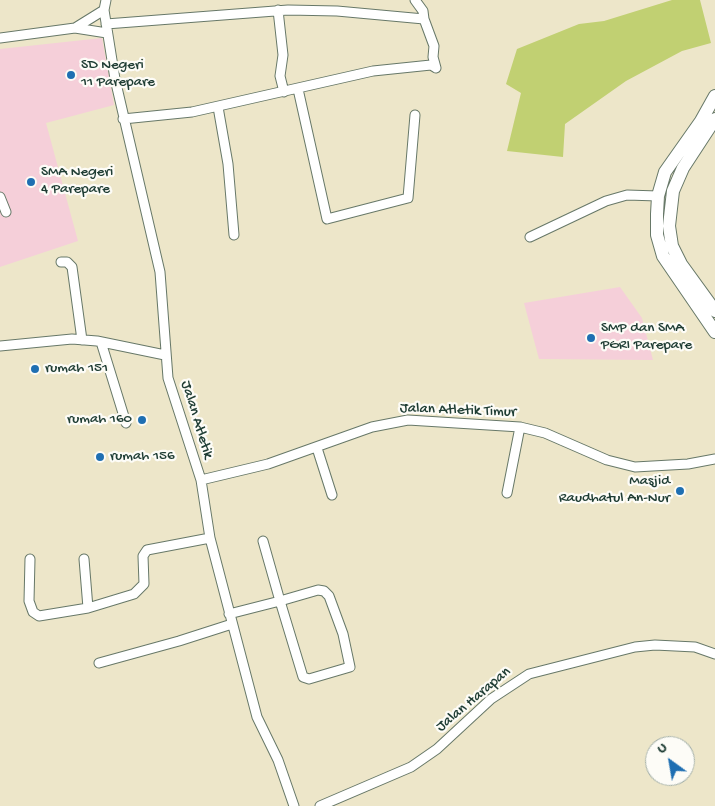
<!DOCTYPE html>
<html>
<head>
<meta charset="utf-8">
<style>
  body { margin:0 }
  #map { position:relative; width:715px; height:806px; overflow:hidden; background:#ede6c9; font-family:"Gochi Hand",sans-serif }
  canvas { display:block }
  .north { position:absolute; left:645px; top:736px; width:50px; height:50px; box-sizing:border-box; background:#fdfcf7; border:1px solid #a4b0a9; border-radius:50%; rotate:328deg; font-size:14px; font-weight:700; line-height:20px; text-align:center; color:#1f3d34 }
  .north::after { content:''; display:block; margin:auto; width:18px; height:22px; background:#1f6fb2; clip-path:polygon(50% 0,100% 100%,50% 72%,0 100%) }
</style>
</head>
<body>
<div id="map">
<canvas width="715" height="806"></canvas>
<div class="north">U</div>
</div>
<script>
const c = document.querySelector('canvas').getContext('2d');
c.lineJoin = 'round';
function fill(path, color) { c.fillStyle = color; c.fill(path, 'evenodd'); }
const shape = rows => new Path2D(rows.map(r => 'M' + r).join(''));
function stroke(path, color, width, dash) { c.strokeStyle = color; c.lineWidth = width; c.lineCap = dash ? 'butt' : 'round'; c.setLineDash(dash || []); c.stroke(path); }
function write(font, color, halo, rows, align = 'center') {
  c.font = font + ' "Gochi Hand",sans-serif'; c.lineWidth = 4.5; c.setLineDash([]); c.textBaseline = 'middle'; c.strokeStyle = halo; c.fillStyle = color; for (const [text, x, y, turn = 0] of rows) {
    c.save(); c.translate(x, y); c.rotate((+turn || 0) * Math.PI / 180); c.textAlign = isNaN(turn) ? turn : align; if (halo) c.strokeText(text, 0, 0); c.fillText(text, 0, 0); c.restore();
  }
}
const built = shape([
  [102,38,114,105,46,123,78,241,0,267,0,49],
  [620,287,642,318,653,360,539,359,524,303]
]);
const green = shape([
  [672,0,700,0,711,43,682,51,626,81,565,124,563,157,507,151,521,93,506,84,517,49,579,24,604,21]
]);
const minor = shape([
  [106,0,104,10,115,79,160,272,168,378,201,480,210,538,257,717,278,760,294,806],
  [278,10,283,55,280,76,284,92],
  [424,19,434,46,433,57,436,68],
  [106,24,288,10,337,11,424,19,423,11,415,0],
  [75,28,104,10],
  [0,38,75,28,107,33],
  [298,89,327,219,408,198,415,115],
  [218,107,228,164,234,235],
  [123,119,192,112,373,71,431,65,436,68],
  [0,197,6,212],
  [530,237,606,201,627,195,658,196],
  [61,262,67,262,72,267,82,340],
  [101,342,126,423],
  [0,346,72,339,97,341,165,355],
  [317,448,332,495],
  [201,480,268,464,372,427,408,420,520,427,545,433,607,460,635,467,688,464,715,459],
  [507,493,520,427],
  [30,559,29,601,33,612,39,616,88,608,134,594,144,584,143,556,147,550,210,538],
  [84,559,88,608],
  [229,614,280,601,318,590,324,591,329,596,343,634,350,667,309,679,303,677,280,601,263,541],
  [99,663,179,641,232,624],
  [320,806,411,767,437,749,491,699,529,674,635,647,655,645,695,647,715,654]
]);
const secondary = shape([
  [715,96,701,121,665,172,658,196,657,214,657,235,663,256,715,332],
  [715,119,683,168,673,191,669,226,672,246,681,264,715,311]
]);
const markers = [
  [71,75,5,"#1f6fb2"],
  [31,182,5,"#1f6fb2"],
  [591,338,5,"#1f6fb2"],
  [35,369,5,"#1f6fb2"],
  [142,420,5,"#1f6fb2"],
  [100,457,5,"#1f6fb2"],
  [680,491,5,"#1f6fb2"]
];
const poiNames = [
  ["SD Negeri",81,66],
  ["11 Parepare",81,83],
  ["SMA Negeri",41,173],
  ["4 Parepare",41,190],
  ["SMP dan SMA",601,329],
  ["PGRI Parepare",601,346],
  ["rumah 151",45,369],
  ["rumah 160",132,420,"right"],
  ["rumah 156",110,457],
  ["Masjid",670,482,"right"],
  ["Raudhatul An-Nur",670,499,"right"]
];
const streetNames = [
  ["Jalan Atletik Timur",458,411,2],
  ["Jalan Atletik",196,420,73],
  ["Jalan Harapan",474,700,-40]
];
fill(built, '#f5cfd9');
fill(green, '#c1d072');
stroke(minor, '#677868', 11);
stroke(secondary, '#677868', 14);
stroke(minor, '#fff', 9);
stroke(secondary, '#fff', 12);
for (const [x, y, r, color] of markers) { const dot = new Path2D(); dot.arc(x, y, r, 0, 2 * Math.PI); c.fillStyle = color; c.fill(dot); stroke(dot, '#fdfcf7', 2); }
write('15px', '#1f3d34', '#fdfcf7', poiNames, 'left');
write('15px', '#1f3d34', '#fdfcf7', streetNames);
</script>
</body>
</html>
